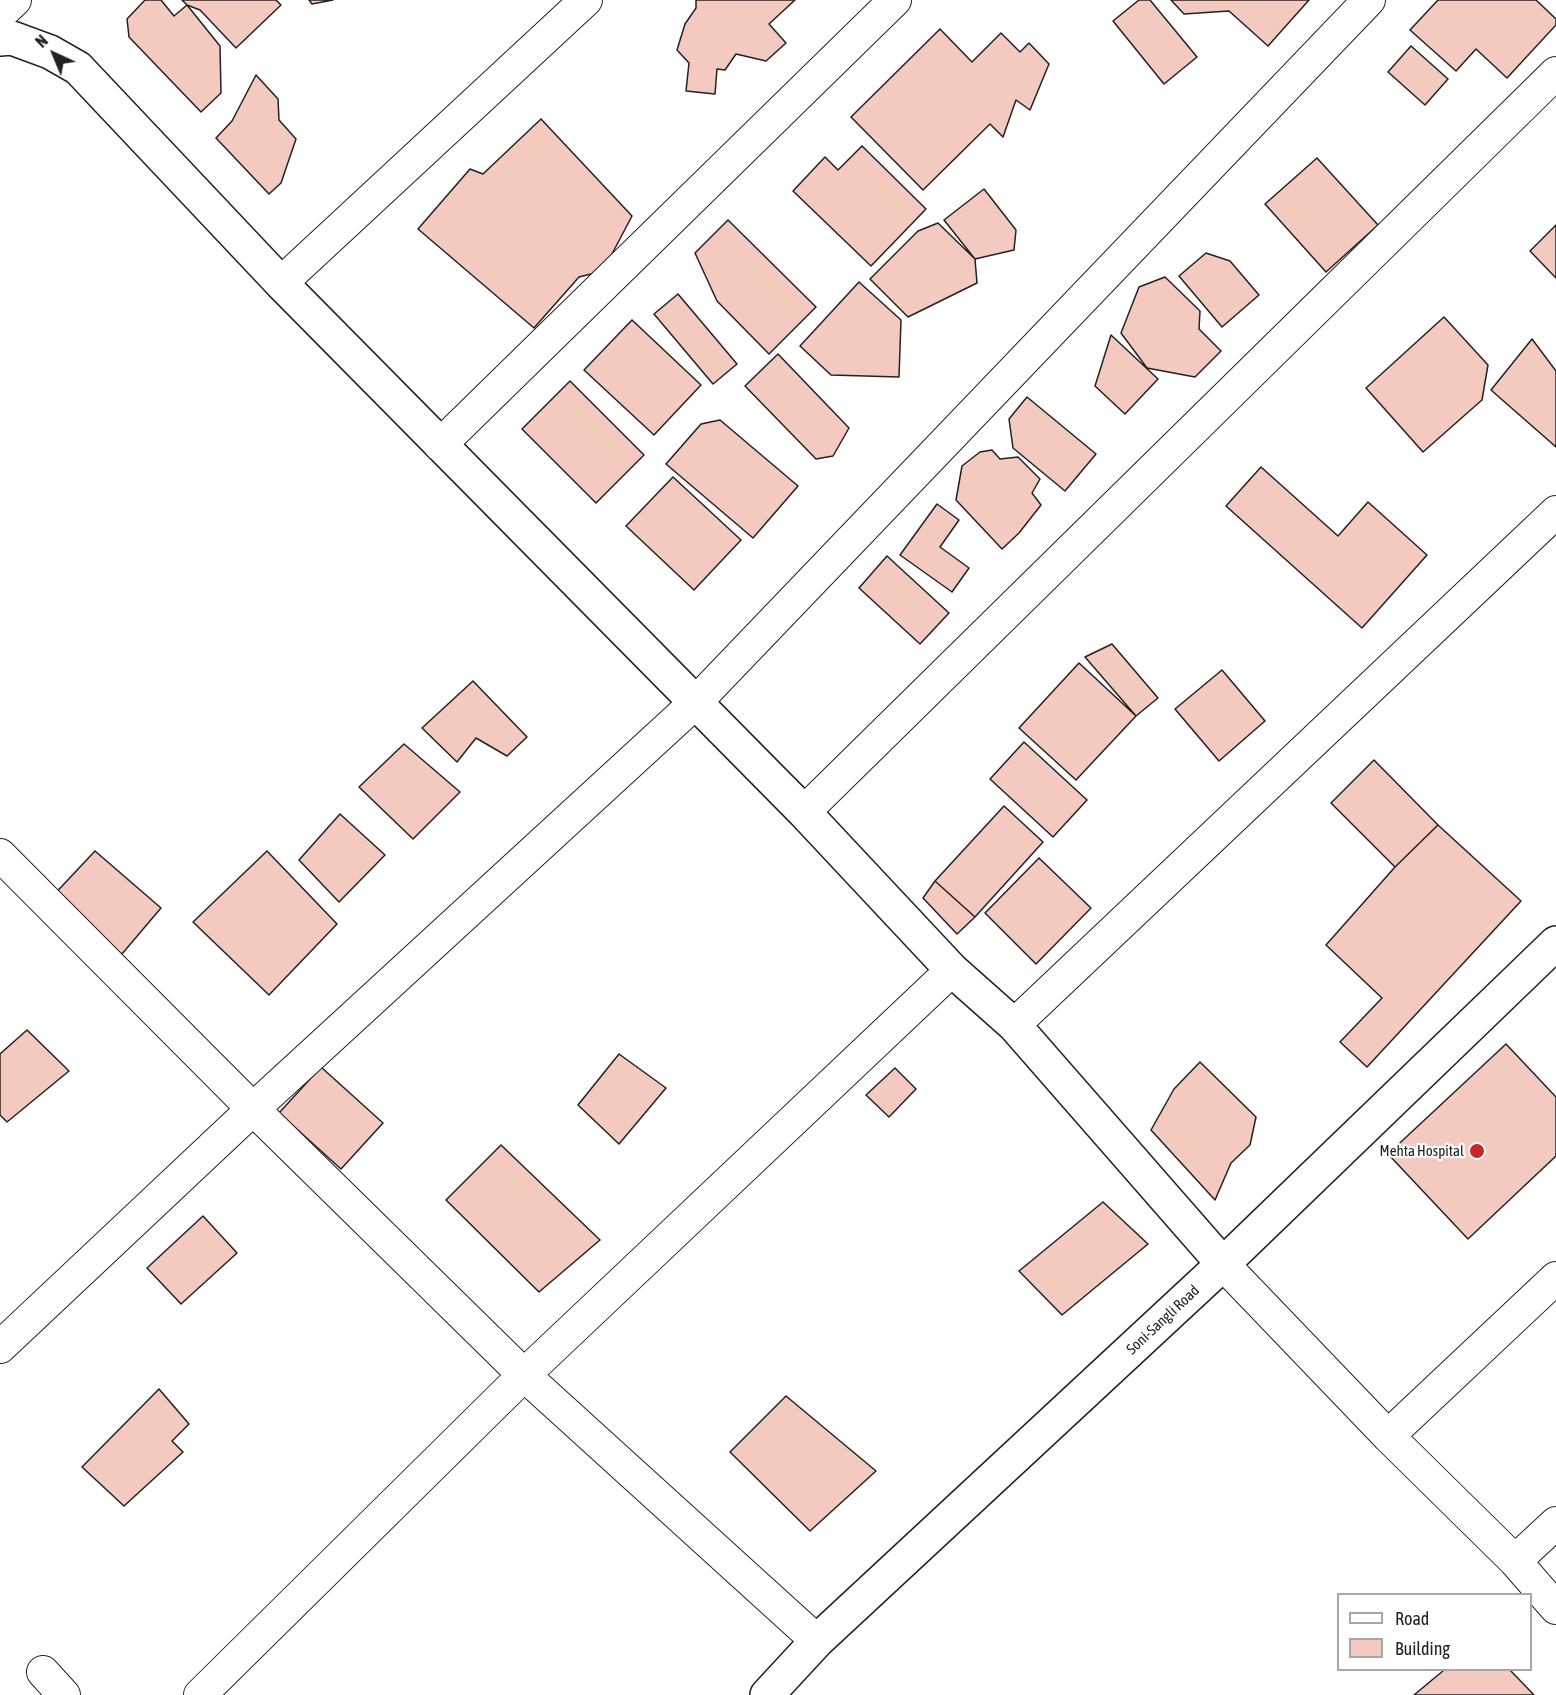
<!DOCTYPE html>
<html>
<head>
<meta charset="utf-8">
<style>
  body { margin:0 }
  #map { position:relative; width:1556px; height:1695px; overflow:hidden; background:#fff; font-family:"Asap Condensed",sans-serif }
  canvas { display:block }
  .legend { position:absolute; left:1337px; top:1593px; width:195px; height:78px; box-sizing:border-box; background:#fff; border:2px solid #a7a7a7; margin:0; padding:8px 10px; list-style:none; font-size:18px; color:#222 }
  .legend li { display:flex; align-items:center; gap:12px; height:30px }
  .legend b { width:30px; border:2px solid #a7a7a7 }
  .north { position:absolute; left:24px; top:24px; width:60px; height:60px; -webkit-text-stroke:4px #fff; paint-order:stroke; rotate:316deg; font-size:16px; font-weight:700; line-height:24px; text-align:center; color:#222 }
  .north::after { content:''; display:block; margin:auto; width:21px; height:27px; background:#222; clip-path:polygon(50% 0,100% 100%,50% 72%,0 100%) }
</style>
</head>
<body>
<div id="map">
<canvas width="1556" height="1695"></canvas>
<ul class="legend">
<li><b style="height:8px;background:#fff"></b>Road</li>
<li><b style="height:16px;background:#f3c9c0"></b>Building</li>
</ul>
<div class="north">N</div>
</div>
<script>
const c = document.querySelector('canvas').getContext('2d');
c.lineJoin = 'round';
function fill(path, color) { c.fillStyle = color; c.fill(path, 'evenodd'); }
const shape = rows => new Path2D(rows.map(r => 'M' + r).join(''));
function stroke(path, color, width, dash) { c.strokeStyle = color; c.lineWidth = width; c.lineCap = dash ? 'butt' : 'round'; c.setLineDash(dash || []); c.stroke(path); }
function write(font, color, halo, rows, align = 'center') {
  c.font = font + ' "Asap Condensed",sans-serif'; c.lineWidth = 4.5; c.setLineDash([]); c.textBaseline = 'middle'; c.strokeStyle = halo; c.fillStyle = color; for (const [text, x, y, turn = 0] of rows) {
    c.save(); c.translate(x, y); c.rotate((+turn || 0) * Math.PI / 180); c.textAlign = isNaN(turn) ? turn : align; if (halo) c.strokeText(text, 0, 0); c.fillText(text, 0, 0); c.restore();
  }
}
const building = shape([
  [145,0,161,0,174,16,187,5,220,46,221,93,201,112,129,37,127,19,145,0],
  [182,0,276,0,281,5,236,48,200,10,187,5,182,0],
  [309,0,333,0,312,4,309,0],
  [696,0,795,0,769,24,786,43,766,61,736,54,725,70,717,69,715,94,686,91,689,63,677,50,685,24,696,8,696,0],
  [1139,0,1150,0,1197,57,1164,84,1113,21,1139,0],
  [1171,0,1309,0,1268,46,1229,11,1184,14,1171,0],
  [1438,0,1536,0,1556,19,1556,25,1507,78,1476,49,1456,71,1410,30,1438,0],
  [940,29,972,62,1001,33,1020,52,1029,43,1049,64,1030,110,1016,100,1003,137,990,124,923,190,851,117,940,29],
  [1411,46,1448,79,1425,105,1388,72,1411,46],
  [256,75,278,99,279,120,296,139,281,183,269,194,216,138,232,121,256,75],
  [541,119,632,216,603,271,579,277,534,328,418,229,470,169,483,174,541,119],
  [862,146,926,209,871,266,793,191,825,157,838,170,862,146],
  [1317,158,1378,225,1326,272,1265,204,1317,158],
  [984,189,1016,230,1014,250,975,259,944,220,984,189],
  [728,220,816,307,769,354,717,301,695,253,728,220],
  [938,223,975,259,977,283,908,317,870,279,918,231,938,223],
  [1556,225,1556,278,1530,251,1556,225],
  [1206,253,1230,261,1259,295,1222,327,1179,276,1206,253],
  [1165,277,1200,311,1199,329,1221,351,1195,377,1147,368,1121,333,1139,287,1165,277],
  [859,282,901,320,899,377,831,375,800,346,859,282],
  [678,294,737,364,713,384,654,314,678,294],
  [1444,317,1488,365,1482,400,1423,452,1366,388,1444,317],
  [632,320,701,385,654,435,584,370,632,320],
  [1111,335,1158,379,1125,414,1095,386,1111,335],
  [1532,339,1556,371,1556,447,1491,390,1532,339],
  [778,354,849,428,833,456,816,459,745,386,778,354],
  [570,381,644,455,596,503,522,429,570,381],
  [1027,397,1096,454,1065,491,1013,448,1009,419,1027,397],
  [720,420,798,486,753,538,666,464,701,424,720,420],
  [992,450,1000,459,1018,457,1040,479,1032,493,1041,505,1019,533,1002,549,956,500,962,466,980,452,992,450],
  [1261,467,1338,536,1368,502,1427,555,1362,628,1226,506,1261,467],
  [673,477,741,540,694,590,626,526,673,477],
  [937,504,959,520,940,547,969,568,952,592,900,555,937,504],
  [887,556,949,613,920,644,859,588,887,556],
  [1112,644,1158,698,1136,716,1085,657,1112,644],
  [1079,663,1136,716,1076,780,1019,728,1079,663],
  [1222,670,1265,721,1219,761,1175,709,1222,670],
  [473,681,527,737,507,756,476,738,457,762,422,728,473,681],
  [1024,742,1087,800,1053,837,990,779,1024,742],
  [404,744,460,792,413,839,359,787,404,744],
  [1374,760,1438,825,1395,867,1331,803,1374,760],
  [1004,806,1043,842,975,917,935,881,1004,806],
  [340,814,385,855,339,902,299,860,340,814],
  [1438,825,1521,901,1367,1067,1340,1042,1382,998,1326,945,1395,867,1438,825],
  [95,851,161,908,116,961,48,901,95,851],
  [267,851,337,924,269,995,193,922,267,851],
  [1039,858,1091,908,1036,964,985,913,1039,858],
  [935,881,975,917,957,934,923,898,935,881],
  [27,1030,69,1071,7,1122,0,1115,0,1054,27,1030],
  [1506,1044,1556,1097,1556,1156,1468,1239,1388,1154,1506,1044],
  [619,1054,666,1088,619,1144,578,1105,619,1054],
  [1200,1062,1256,1117,1250,1145,1231,1163,1215,1200,1151,1130,1174,1089,1200,1062],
  [321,1067,383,1123,341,1169,279,1113,321,1067],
  [895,1068,916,1089,889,1117,866,1095,895,1068],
  [501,1145,600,1240,539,1292,446,1200,501,1145],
  [1103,1202,1148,1244,1062,1315,1019,1271,1103,1202],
  [203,1216,237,1253,181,1304,147,1268,203,1216],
  [159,1389,189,1424,172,1441,183,1452,124,1506,82,1467,159,1389],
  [786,1396,876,1471,810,1531,730,1452,786,1396],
  [1444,1670,1510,1670,1534,1695,1414,1695,1444,1670]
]);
const street = shape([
  [0,14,15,0],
  [281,283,586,0],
  [440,445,895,0],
  [804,812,1556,73],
  [0,855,253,1109,524,1375,817,1641],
  [1014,1025,1556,512],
  [1223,1264,1388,1436,1515,1561,1556,1608],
  [0,1347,253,1109,695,703,1369,0],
  [1388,1436,1556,1278],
  [1515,1561,1556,1523],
  [43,1672,64,1695],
  [200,1695,524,1375,952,970]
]);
const secondary = shape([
  [0,39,12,38,50,52,78,68,281,283,804,812,952,970,1014,1025,1223,1264]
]);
const primary = shape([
  [767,1695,817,1641,1223,1264,1556,943]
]);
const markers = [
  [1477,1151,8,"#c62828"]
];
const poiNames = [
  ["Mehta Hospital",1464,1151]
];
const streetNames = [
  ["Soni-Sangli Road",1163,1320,-43]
];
fill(building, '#f3c9c0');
stroke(building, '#222', 1.5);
stroke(street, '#222', 34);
stroke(secondary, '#222', 36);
stroke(primary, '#222', 36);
stroke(street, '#fff', 32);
stroke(secondary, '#fff', 33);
stroke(primary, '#fff', 33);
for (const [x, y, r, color] of markers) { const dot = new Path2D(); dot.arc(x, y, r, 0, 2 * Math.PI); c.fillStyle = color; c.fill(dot); stroke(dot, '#fff', 2); }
write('15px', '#222', '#fff', poiNames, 'right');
write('15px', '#222', '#fff', streetNames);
</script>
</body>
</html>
